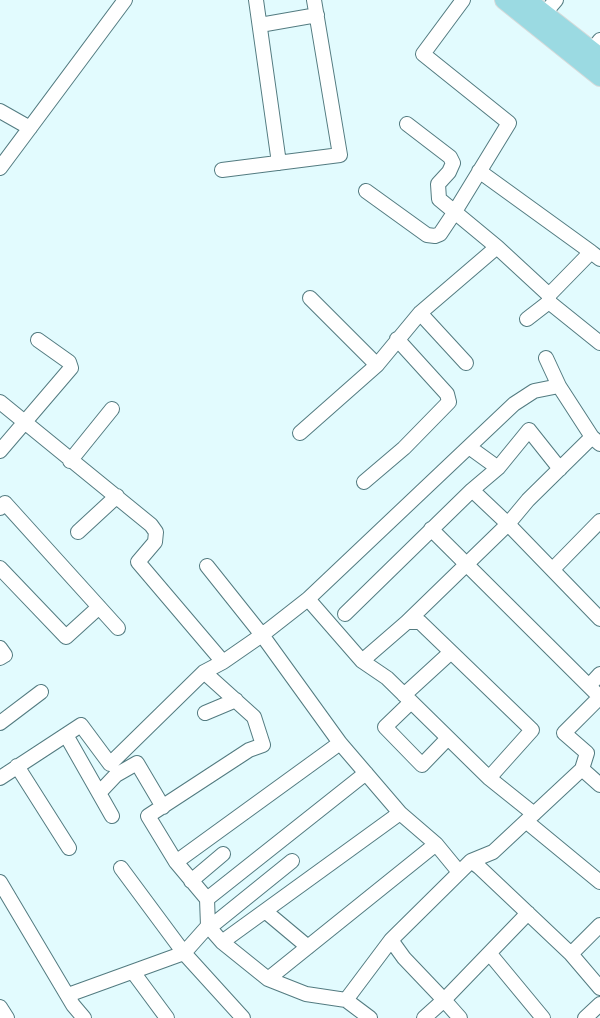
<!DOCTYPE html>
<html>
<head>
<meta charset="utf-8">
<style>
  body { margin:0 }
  canvas { display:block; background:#e2fbfe }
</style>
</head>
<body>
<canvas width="600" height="1018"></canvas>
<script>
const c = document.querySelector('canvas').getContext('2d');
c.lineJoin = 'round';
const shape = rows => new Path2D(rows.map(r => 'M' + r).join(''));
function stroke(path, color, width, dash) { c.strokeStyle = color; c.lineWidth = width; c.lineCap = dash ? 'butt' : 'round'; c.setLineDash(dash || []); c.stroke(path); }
const minor = shape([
  [256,0,279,163],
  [544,14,556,0],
  [260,25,317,15],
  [592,50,600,40],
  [0,111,30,128],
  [407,124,450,157,453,163,449,172,438,184,439,199,497,247],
  [0,168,125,0],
  [222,170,340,155,314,0],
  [479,171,591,252],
  [366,191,427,235,435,236,440,234,454,213,509,123,423,54,463,0],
  [549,295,591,252,600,259],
  [310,298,377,365,420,313,497,247,549,295,549,302,600,343],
  [420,313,466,363],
  [527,319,549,302],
  [546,358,559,386,592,437],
  [0,402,151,525,156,532,155,542,138,562,223,662,204,672,110,764,81,725,0,778],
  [300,433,377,365],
  [469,447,498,468,472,490,508,524,600,619],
  [0,451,71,368,69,362,38,340],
  [70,461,112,409],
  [498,468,529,430,560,469],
  [364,482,404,448,449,402,447,394,397,339],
  [0,508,5,503,118,628],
  [431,529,600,697],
  [78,532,117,496],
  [207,566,262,635,340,743,400,813,436,844,459,872],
  [0,568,66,637,99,607],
  [553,569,600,521],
  [308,599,362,661,387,678,489,778],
  [345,614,472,490],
  [407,622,420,622,532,730,489,778,534,814],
  [0,648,5,655,0,658],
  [362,661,407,622,508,524,528,500,592,437,600,444],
  [223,662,262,635,308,599,514,404,534,391,559,386],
  [204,672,254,717,263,745,249,750,148,816,176,862,207,899,208,926],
  [589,686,600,674],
  [404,695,451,652],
  [411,702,385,727,422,765,448,738],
  [205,713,236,700],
  [0,723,41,692],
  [66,735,112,816],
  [17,766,69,848],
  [582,769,600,785],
  [99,793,116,775,137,763,163,807],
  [527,822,600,882],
  [471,861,493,852,582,769,587,753,564,733,600,697],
  [176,862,340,743],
  [121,868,184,953,243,1018],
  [191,881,223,854],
  [0,882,73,1005,84,1018],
  [207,899,366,773],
  [265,911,308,947],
  [209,928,292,861],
  [391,940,404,958,444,1000,424,1018],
  [222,942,400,813],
  [490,954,543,1018],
  [571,954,600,925],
  [133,972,167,1018],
  [268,979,436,844],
  [68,995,184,953,208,926,222,942,268,979,306,994,346,1000,391,940,471,861,479,867,571,954,600,988],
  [346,1000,370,1018],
  [0,1007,7,1018],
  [460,1018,444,1000,528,913],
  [585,1018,600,1004]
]);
const major = shape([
  [504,0,600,77],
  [527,0,600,57]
]);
stroke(minor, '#537b80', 16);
stroke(major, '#d7dada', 20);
stroke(minor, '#fff', 14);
stroke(major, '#9bdae2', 18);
</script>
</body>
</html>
